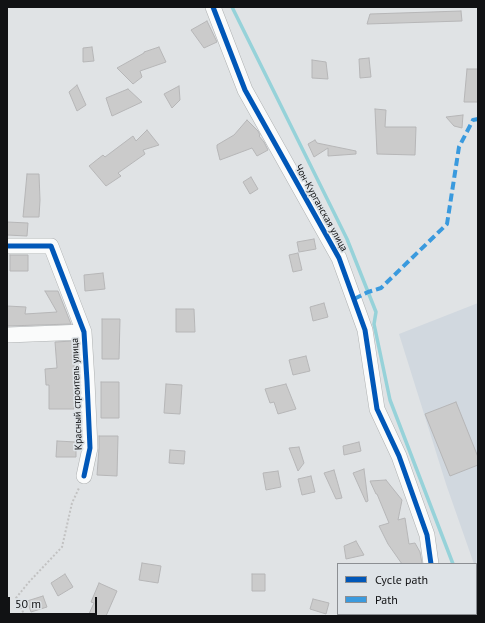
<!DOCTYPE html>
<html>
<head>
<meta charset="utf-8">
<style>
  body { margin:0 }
  #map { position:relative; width:485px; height:623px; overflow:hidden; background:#e0e3e5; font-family:"PT Sans",sans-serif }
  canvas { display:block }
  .frame { position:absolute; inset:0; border:8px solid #111214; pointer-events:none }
  .legend { position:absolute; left:337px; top:563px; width:140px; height:52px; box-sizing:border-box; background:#dee3e7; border:1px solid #8c8f93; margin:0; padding:5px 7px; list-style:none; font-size:12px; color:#111214 }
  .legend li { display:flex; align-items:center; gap:8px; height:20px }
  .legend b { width:20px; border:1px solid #8c8f93 }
  .scale { position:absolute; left:8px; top:597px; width:89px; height:18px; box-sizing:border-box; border:2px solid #111214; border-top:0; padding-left:5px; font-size:12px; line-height:14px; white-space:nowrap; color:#111214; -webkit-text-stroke:3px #dee3e7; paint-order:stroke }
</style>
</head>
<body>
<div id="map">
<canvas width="485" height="623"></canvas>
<div class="frame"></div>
<ul class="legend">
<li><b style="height:5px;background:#0057b8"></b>Cycle path</li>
<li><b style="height:5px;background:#3a9ade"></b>Path</li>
</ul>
<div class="scale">50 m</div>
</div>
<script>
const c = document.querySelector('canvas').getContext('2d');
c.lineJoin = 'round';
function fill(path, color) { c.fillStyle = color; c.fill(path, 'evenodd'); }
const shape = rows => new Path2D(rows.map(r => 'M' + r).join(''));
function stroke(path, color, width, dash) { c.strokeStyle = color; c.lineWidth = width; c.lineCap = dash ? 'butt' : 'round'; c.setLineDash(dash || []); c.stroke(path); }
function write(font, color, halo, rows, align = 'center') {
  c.font = font + ' "PT Sans",sans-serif'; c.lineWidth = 3.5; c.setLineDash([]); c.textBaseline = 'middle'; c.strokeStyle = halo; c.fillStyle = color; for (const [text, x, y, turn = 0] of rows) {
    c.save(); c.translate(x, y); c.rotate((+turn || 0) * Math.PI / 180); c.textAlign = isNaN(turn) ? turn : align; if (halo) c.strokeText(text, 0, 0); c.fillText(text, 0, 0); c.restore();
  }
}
const built = shape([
  [478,303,478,576,476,570,476,564,474,564,446,484,399,334]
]);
const stream = shape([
  [232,7,347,239,376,312,374,324,390,400,453,564],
  [476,593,478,594]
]);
const building = shape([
  [461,11,462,21,367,24,370,14,461,11],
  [207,21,217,42,204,48,191,30,207,21],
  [92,47,94,61,83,62,83,48,92,47],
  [159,47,166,62,140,71,142,77,133,84,117,68,144,53,144,52,159,47],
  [369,58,371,77,360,78,359,59,369,58],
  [312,60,326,62,328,79,312,78,312,60],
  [467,69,478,69,478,102,464,102,467,69],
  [77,85,86,105,77,111,69,92,77,85],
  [179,86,180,100,172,108,164,94,179,86],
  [128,89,142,102,112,116,106,98,128,89],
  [375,109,386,110,385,127,416,127,415,155,377,154,375,109],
  [463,115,462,128,454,126,446,117,463,115],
  [247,120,258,131,260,135,259,136,264,142,268,150,257,156,252,148,220,160,217,148,217,145,234,135,247,120],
  [147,130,159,145,143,150,145,154,118,173,121,176,106,186,89,166,103,155,105,157,133,136,136,141,147,130],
  [315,140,317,143,356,151,356,154,328,156,328,148,314,157,308,144,315,140],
  [27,174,39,174,40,200,39,217,23,217,27,174],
  [251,177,258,189,250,194,243,182,251,177],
  [7,222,28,223,27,236,7,235,7,222],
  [314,239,316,249,299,252,297,242,314,239],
  [298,253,302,270,293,272,289,255,298,253],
  [10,255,28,255,28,271,10,271,10,255],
  [103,273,105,289,85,291,84,275,103,273],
  [45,291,58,291,71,324,7,326,7,306,26,307,25,314,57,312,45,291],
  [324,303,328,317,313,321,310,307,324,303],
  [176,309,194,309,195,332,176,332,176,309],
  [102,319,120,319,119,359,102,359,102,319],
  [73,341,75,384,74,384,74,409,49,409,49,385,46,385,45,369,57,368,55,342,73,341],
  [306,356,310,371,293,375,289,360,306,356],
  [101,382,119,382,119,418,101,418,101,382],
  [166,384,182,385,180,414,164,413,166,384],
  [286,384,296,409,278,414,274,402,270,403,265,389,286,384],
  [456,402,478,457,478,465,450,476,425,414,456,402],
  [99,436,118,436,117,476,97,475,99,448,99,436],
  [57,441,76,442,76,457,56,457,57,441],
  [359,442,361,451,344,455,343,446,359,442],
  [299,447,304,463,298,471,289,448,299,447],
  [170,450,185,451,184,464,169,463,170,450],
  [364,469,368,501,366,502,353,473,364,469],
  [334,470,342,498,336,499,324,473,334,470],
  [278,471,281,487,266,490,263,473,278,471],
  [311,476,315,492,302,495,298,479,311,476],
  [386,480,402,500,398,520,405,518,409,544,415,543,420,552,422,563,418,564,402,564,388,544,379,526,389,523,377,494,376,494,370,481,386,480],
  [356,541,364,555,346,559,344,546,356,541],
  [142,563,161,566,158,583,139,580,142,563],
  [65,574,73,587,58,596,51,583,65,574],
  [252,574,265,574,265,591,252,591,252,574],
  [99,583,117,591,106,616,88,616,94,603,91,602,99,583],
  [43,596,47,607,31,612,27,601,43,596],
  [313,599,329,603,326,614,310,609,313,599]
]);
const path = shape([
  [25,616,16,598,29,582,62,547,72,503,79,488]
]);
const minor = shape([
  [213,7,245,90,339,258,365,330,377,409,399,456,427,535,431,564],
  [7,246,51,246,84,332,87,381,90,448,84,476],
  [7,335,84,332],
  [416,616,416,614]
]);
const quiet = shape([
  [354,299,368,292,381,288,447,224,459,147,473,120,478,119]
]);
const cycleway = shape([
  [213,7,245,90,339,258,365,330,377,409,399,456,427,535,431,564],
  [7,246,51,246,84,332,87,381,90,448,84,476]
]);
const streetNames = [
  ["Чон-Курганская улица",321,208,61],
  ["Красный строитель улица",77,394,-92]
];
fill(built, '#d1d8df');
stroke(stream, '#96d2d9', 3.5);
fill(building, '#cbcbcb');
stroke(building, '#b6b6b7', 1);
stroke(minor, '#adb0b1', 16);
stroke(path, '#c2c2c2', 2, [2, 2]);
stroke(minor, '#fafbfb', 15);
stroke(quiet, '#3a9ade', 4, [8, 4]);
stroke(cycleway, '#0057b8', 5);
write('10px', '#111214', '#dee3e7', streetNames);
</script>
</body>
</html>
